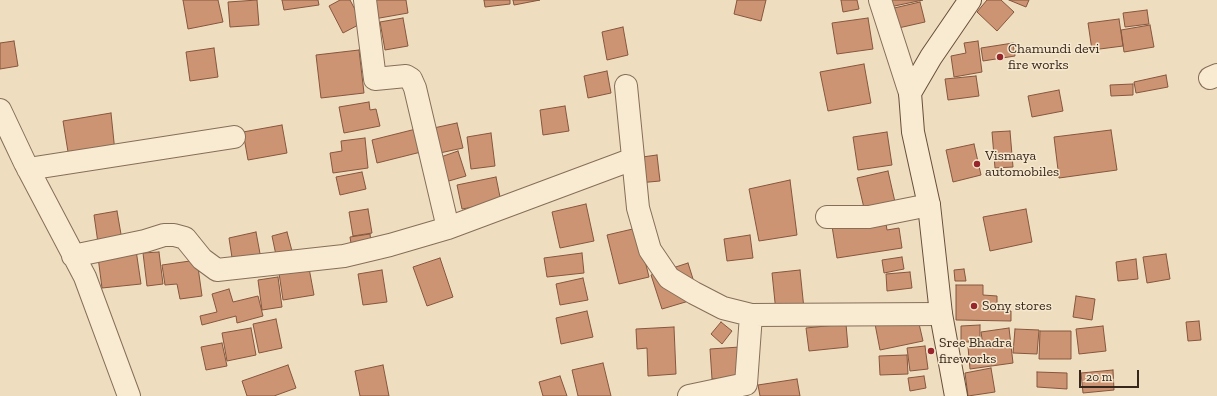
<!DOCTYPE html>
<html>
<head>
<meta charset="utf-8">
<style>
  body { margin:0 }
  #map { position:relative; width:1217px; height:396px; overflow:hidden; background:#eeddbf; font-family:"Zilla Slab",serif }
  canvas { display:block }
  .scale { position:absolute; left:1079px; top:370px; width:60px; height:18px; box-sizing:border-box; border:2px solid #36271c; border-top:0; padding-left:5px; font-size:12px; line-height:14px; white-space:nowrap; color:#36271c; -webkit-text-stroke:3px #f6e8ce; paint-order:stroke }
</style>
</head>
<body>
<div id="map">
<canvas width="1217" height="396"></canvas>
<div class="scale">20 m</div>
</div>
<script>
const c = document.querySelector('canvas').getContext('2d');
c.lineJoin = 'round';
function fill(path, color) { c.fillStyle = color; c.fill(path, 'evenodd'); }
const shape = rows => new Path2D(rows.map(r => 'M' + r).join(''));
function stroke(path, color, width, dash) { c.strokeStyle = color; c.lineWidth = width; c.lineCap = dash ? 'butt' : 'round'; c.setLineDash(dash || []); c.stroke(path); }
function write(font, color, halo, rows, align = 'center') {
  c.font = font + ' "Zilla Slab",serif'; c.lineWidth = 3; c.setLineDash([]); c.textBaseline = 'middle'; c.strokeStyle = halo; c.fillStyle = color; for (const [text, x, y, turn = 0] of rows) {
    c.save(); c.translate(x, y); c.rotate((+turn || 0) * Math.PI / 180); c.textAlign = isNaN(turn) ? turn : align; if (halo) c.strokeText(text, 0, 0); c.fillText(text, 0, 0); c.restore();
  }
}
const building = shape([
  [183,0,218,0,223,22,188,29,183,0],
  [257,0,259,25,230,27,228,2,257,0],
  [282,0,318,0,319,5,284,10,282,0],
  [340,0,350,0,362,23,343,33,329,6,340,0],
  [371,0,406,0,408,13,374,19,371,0],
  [484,0,510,0,510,4,485,7,484,0],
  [513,0,540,0,514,5,513,0],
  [737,0,766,0,761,21,734,14,737,0],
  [841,0,857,0,859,9,843,12,841,0],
  [883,0,923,0,885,8,883,0],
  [987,0,1001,0,1014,12,997,31,977,12,987,0],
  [1009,0,1029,0,1026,7,1009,0],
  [920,2,925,22,894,29,890,9,920,2],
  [1147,10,1149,24,1125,27,1123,13,1147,10],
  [403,18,408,46,385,50,380,22,403,18],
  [868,18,873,49,837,54,832,23,868,18],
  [1119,19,1123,46,1092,50,1088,23,1119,19],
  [1150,25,1154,47,1124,52,1121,30,1150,25],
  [623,27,628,55,607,60,602,32,623,27],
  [14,41,18,66,0,69,0,43,14,41],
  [978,41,982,72,954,77,951,56,966,53,964,43,978,41],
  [1013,43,1015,56,983,61,981,48,1013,43],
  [214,48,218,77,190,81,186,52,214,48],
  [359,50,364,93,321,98,316,55,359,50],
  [864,64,871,103,828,111,820,72,864,64],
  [607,71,611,93,588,98,584,76,607,71],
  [1166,75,1168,87,1136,93,1134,82,1166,75],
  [976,76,979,96,948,100,945,79,976,76],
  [1133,84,1133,95,1111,96,1110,85,1133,84],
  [1059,90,1063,111,1032,117,1028,96,1059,90],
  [369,102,370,110,376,109,380,126,344,133,339,107,369,102],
  [565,106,569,131,543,135,540,110,565,106],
  [111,113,115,152,69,158,63,121,111,113],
  [457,123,463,148,435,154,429,129,457,123],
  [282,125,287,153,248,160,243,132,282,125],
  [416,129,421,152,377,163,372,140,416,129],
  [1111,130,1117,170,1059,178,1054,137,1111,130],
  [1010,131,1013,167,995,168,992,132,1010,131],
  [887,132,892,165,858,170,853,137,887,132],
  [491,133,495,166,471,169,467,137,491,133],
  [365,138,368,168,333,173,330,153,342,151,341,141,365,138],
  [974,144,981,175,953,182,946,150,974,144],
  [458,151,466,176,442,183,435,159,458,151],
  [657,155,660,181,638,183,635,158,657,155],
  [888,171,895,202,864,208,857,178,888,171],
  [362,172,366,189,340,195,336,177,362,172],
  [496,177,501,202,462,209,457,185,496,177],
  [790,180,797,235,759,241,749,189,790,180],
  [586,204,594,241,560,248,552,212,586,204],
  [368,209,372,233,353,236,349,212,368,209],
  [1026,209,1032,242,990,251,983,217,1026,209],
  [117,211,122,240,98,243,94,215,117,211],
  [885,217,887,230,899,228,902,248,837,258,832,226,885,217],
  [637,228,649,277,619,284,607,235,637,228],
  [256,232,261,259,233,264,229,238,256,232],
  [287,232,292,251,276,255,272,236,287,232],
  [370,234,373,259,354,262,350,237,370,234],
  [750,235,753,258,727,261,724,239,750,235],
  [136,250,141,284,102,288,98,257,136,250],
  [159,252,163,284,147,286,143,253,159,252],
  [582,253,584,273,547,277,544,258,582,253],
  [1166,254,1170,279,1147,283,1143,257,1166,254],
  [902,257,904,269,884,273,882,260,902,257],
  [440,258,453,297,427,306,413,267,440,258],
  [1136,259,1138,279,1118,281,1116,262,1136,259],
  [197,260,202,296,180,299,177,284,165,285,162,265,197,260],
  [688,263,699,298,662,309,651,275,688,263],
  [309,268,314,295,283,300,279,273,309,268],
  [964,269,966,281,955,281,954,270,964,269],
  [382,270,387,302,363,305,358,274,382,270],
  [800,270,804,309,776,312,772,273,800,270],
  [910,272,912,288,887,291,886,274,910,272],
  [278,277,282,307,262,310,258,280,278,277],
  [583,278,588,300,560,305,556,284,583,278],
  [956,285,983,285,983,295,997,296,997,311,1011,311,1011,321,956,320,956,285],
  [229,289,233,302,258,296,263,316,237,323,236,316,202,325,200,316,217,312,212,294,229,289],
  [1076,296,1095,299,1092,320,1073,317,1076,296],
  [587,311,593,337,561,344,556,318,587,311],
  [917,315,923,341,880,350,875,324,917,315],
  [276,319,282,348,259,353,253,324,276,319],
  [1199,321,1201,340,1188,341,1186,322,1199,321],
  [721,322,732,331,722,344,711,334,721,322],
  [846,324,848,347,809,351,806,328,846,324],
  [980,325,980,342,961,342,961,326,980,325],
  [1103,326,1106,351,1079,354,1076,329,1103,326],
  [674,327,676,374,648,376,647,348,637,349,636,329,674,327],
  [251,328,256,355,227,361,222,333,251,328],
  [1009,328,1013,363,970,369,968,347,983,345,981,332,1009,328],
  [1015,329,1039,330,1037,354,1013,353,1015,329],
  [1040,331,1071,331,1071,359,1039,359,1040,331],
  [222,343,227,366,206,370,201,347,222,343],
  [925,346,928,369,910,371,907,348,925,346],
  [740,347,742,377,712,379,710,349,740,347],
  [907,355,908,374,880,375,879,356,907,355],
  [603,363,611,396,578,396,572,370,603,363],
  [288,365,296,388,274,396,247,396,242,381,288,365],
  [383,365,389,396,360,396,355,371,383,365],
  [991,368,995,392,968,396,965,373,991,368],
  [1113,370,1114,390,1083,393,1081,373,1113,370],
  [1037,372,1067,373,1067,389,1037,387,1037,372],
  [560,376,567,396,543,396,539,382,560,376],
  [924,376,926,388,910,391,908,378,924,376],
  [797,379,800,396,760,396,758,385,797,379]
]);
const minor = shape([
  [365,0,375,79,406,76,411,79,415,88,448,228],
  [880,0,910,93],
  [1210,78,1217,75],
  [626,86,638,208,650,250,669,278,694,293,723,308,751,315],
  [0,110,25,163,85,277,129,396],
  [28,169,234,137],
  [827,217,869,217,929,205],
  [73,256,145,241,164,235,174,235,185,238,202,259,217,270,344,256,390,245,448,228,633,159],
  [689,396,746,384,751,315,941,314]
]);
const secondary = shape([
  [956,396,941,314,929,205,913,132,910,93,931,57,970,0]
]);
const markers = [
  [1000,57,4,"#97262d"],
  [977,164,4,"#97262d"],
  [974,306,4,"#97262d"],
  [931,351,4,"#97262d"]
];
const poiNames = [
  ["Chamundi devi",1008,49],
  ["fire works",1008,65],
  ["Vismaya",985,156],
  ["automobiles",985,172],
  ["Sony stores",982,306],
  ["Sree Bhadra",939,343],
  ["fireworks",939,359]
];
fill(building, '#cd9474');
stroke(building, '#86563d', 1);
stroke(minor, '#876e57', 24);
stroke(secondary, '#694f3a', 24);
stroke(minor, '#f9ebd2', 22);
stroke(secondary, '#f9ebd2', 22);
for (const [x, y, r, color] of markers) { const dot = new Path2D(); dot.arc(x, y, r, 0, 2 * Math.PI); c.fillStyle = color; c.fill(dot); stroke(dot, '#f6e8ce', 1.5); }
write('14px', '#36271c', '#f6e8ce', poiNames, 'left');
</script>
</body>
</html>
